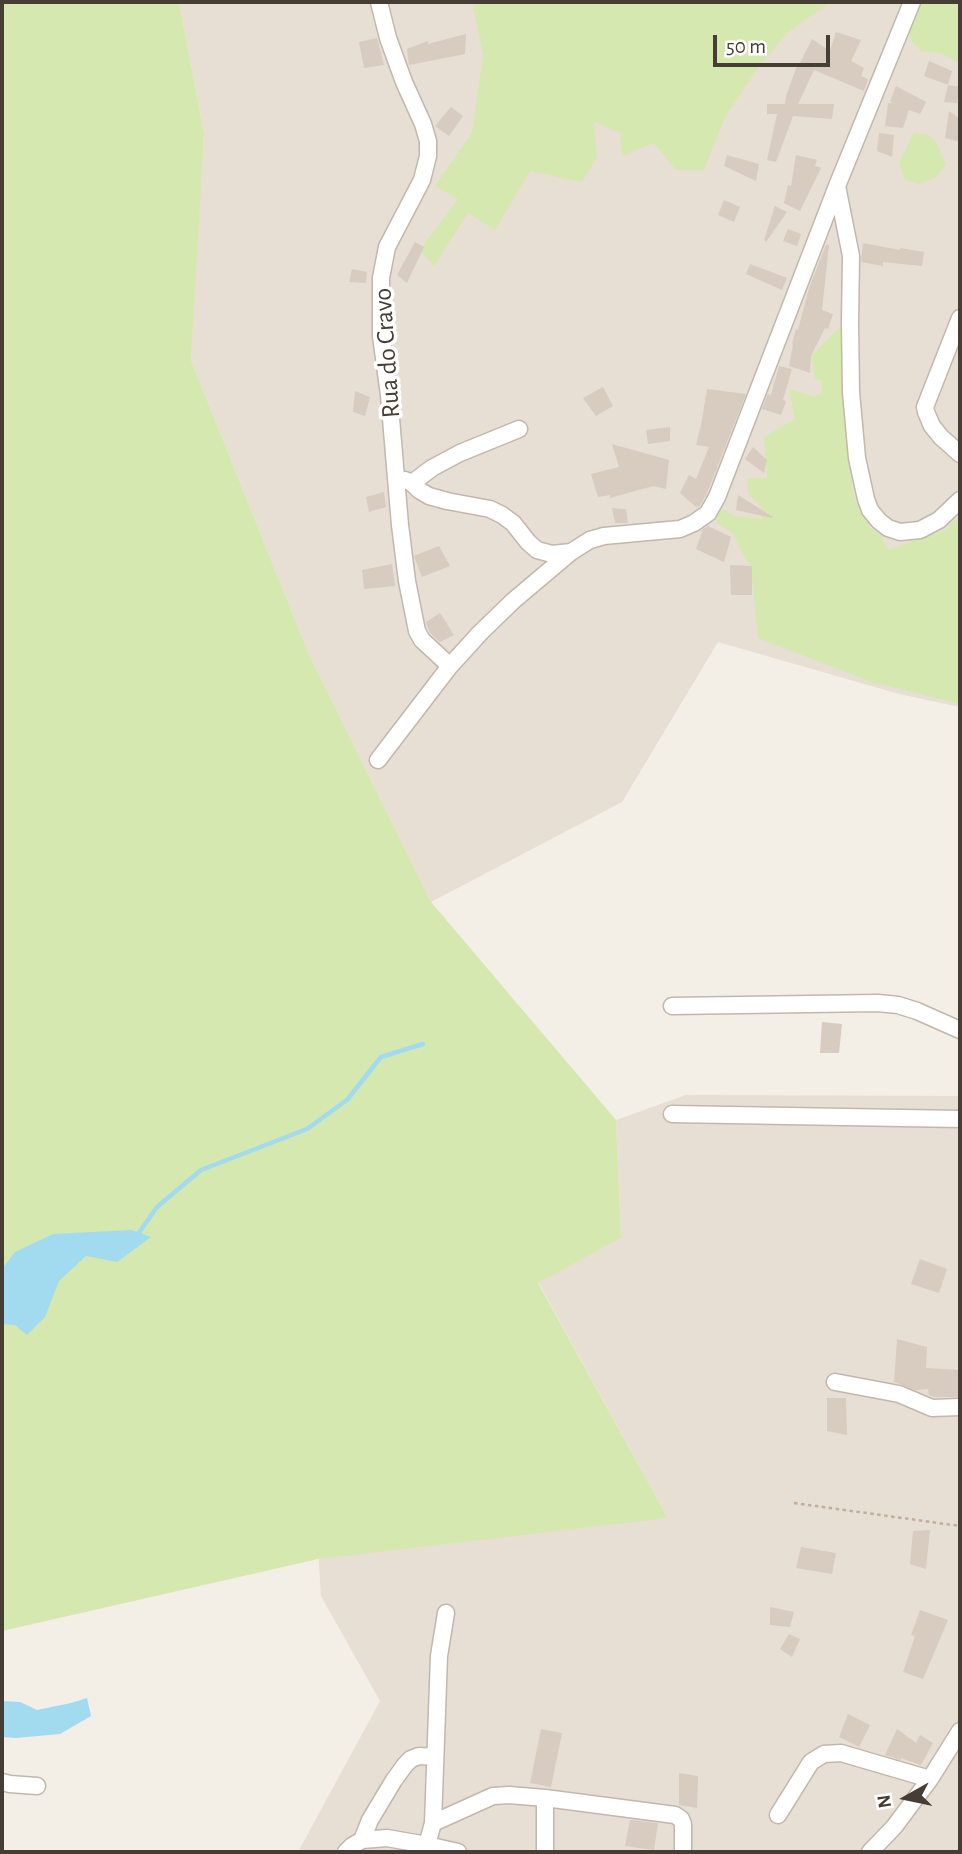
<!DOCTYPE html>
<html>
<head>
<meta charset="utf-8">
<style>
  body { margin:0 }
  #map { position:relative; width:962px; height:1854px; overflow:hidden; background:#f3eee6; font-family:"Alegreya Sans",sans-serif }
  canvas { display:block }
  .frame { position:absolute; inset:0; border:4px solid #463e35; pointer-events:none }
  .north { position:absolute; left:871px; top:1763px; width:70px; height:70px; -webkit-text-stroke:5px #fff; paint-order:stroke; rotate:261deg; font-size:19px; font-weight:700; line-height:28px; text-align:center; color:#463e35 }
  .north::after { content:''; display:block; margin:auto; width:24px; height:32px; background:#463e35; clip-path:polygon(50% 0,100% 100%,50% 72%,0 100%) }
  .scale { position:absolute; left:713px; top:35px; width:117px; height:32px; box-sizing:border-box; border:4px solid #463e35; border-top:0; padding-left:9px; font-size:21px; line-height:24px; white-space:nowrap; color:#463e35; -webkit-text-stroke:5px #fff; paint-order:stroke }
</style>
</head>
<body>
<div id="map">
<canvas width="962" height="1854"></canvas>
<div class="frame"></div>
<div class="north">N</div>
<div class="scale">50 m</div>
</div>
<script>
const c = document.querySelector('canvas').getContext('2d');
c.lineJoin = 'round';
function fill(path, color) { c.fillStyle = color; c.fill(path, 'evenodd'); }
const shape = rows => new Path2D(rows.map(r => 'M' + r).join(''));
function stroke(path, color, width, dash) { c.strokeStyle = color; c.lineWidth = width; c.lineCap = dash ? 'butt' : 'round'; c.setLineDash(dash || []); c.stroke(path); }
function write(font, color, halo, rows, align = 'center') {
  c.font = font + ' "Alegreya Sans",sans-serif'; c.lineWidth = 7; c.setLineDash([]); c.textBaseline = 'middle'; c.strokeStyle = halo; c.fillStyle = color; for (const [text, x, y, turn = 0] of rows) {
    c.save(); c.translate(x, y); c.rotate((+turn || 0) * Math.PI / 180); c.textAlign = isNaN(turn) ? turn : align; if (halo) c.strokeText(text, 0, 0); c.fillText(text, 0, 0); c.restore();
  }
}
const residential = shape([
  [179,2,960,2,960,707,899,694,718,642,622,802,431,902,308,652,191,360,196,250,204,133],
  [686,1095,960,1096,960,1852,298,1852,380,1701,321,1596,318,1548,668,1518,538,1282,621,1238,616,1120]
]);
const green = shape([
  [2,2,179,2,204,133,191,360,308,652,431,902,616,1120,621,1238,538,1283,668,1518,318,1559,2,1631],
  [472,2,830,2,787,33,755,72,725,117,704,170,676,170,654,143,622,156,620,133,594,122,597,157,582,182,530,171,495,230,468,213,434,266,420,250,458,199,435,186,472,133,483,55],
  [918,2,960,2,960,64,941,53,921,51,910,39,909,23],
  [914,133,928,135,936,142,946,165,935,178,919,184,905,180,899,163],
  [843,324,845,409,852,485,856,503,865,513,871,529,880,534,888,550,945,530,960,516,960,704,871,682,758,638,751,566,745,558,733,534,713,519,723,509,736,517,762,519,761,507,748,493,747,479,767,478,764,437,795,419,789,389,814,397,822,392,822,381,815,379,811,356]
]);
const water = shape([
  [132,1230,151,1237,117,1262,86,1256,59,1281,45,1317,27,1335,15,1325,2,1324,2,1269,15,1252,53,1234],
  [87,1698,91,1716,60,1734,16,1738,2,1737,2,1701,20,1702,37,1710,71,1703]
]);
const stream = shape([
  [136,1237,157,1207,201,1170,307,1129,347,1100,381,1057,423,1044]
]);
const building = shape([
  [836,32,861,40,851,61,864,68,861,76,868,79,864,91,814,70,798,104,834,104,832,119,793,116,776,162,767,160,777,114,767,114,767,104,785,104,786,96,797,66,798,67,812,39,830,51],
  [466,34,465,54,409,65,407,49,428,41,428,44],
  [377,38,384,65,364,68,359,42],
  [929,61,952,71,948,85,924,76],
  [948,85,960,87,957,103,944,102],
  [896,86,926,102,920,114,909,110,903,128,885,126,888,103,894,103,890,102],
  [451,107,463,116,449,136,435,126],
  [949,111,960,119,960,142,945,138],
  [879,133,894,135,892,157,877,151],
  [727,155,759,164,756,181,724,166],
  [796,155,817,160,815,166,821,168,800,211,784,203,788,185,791,186],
  [724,200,740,207,734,222,718,215],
  [775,206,787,212,766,242,764,240],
  [788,229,801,234,797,246,783,241],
  [415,242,424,247,407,283,397,275],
  [863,243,900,250,900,248,924,252,922,266,883,262,883,266,861,262],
  [826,245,829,245,822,310,833,314,828,329,825,328,811,356,810,373,789,366,793,345,792,344,796,329,798,330,809,288],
  [750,264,787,278,782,290,746,274],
  [352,269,367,272,366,283,349,282],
  [779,366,792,369,783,400,786,401,781,415,762,409,767,396,768,394,771,395],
  [603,387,613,406,596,416,583,398],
  [707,389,746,394,707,493,700,506,696,507,680,493,689,475,696,479,709,447,696,445,701,425],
  [355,391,370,397,365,416,353,412],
  [670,427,670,441,648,444,646,430],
  [612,444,669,460,666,489,653,486,610,498,610,495,598,497,591,474,619,467],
  [753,447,767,460,764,473,745,459],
  [384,492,386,507,369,512,366,497],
  [738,495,773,517,772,518,736,510],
  [612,508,626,509,628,523,615,523],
  [708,526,731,537,724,562,696,549,703,529],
  [439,546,450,566,422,577,414,556],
  [392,564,395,586,364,589,362,570],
  [730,565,752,566,752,595,731,595],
  [440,613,454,635,440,642,430,633,426,622],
  [822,1022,842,1024,839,1053,820,1053],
  [920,1259,947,1269,939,1293,911,1284],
  [897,1339,927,1347,926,1368,960,1370,960,1397,934,1397,929,1395,928,1389,915,1390,894,1382],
  [827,1398,846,1398,847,1435,827,1431],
  [930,1530,926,1569,910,1564,913,1531],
  [801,1547,836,1553,832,1574,796,1568],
  [770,1607,794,1612,790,1627,770,1625],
  [920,1610,948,1620,923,1679,903,1672,915,1636,911,1635],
  [789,1634,800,1639,792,1657,780,1649],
  [848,1714,870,1725,859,1747,839,1737],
  [541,1729,562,1733,551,1787,530,1783],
  [897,1729,916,1743,920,1735,933,1743,921,1765,901,1758,901,1760,885,1755],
  [679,1773,698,1776,697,1808,679,1805],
  [630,1820,658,1823,654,1850,625,1846]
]);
const path = shape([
  [794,1503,960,1526]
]);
const minor = shape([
  [379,2,388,38,404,82,423,124,428,141,428,156,422,180,387,247,381,278,381,336,389,395,400,525,407,581,417,631,422,640,450,666],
  [837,186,851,256,850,323,851,392,857,458,866,499,870,510,879,521,888,528,900,532,920,530,939,520,960,500],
  [960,318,925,407,926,412,932,426,941,437,960,454],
  [405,480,412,483,432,468,460,453,519,429],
  [412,483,419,490,429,496,447,501,490,509,502,515,513,523,528,542,537,550,552,554,571,552],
  [378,760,450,666,480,633,513,601,571,552,590,540,604,536,680,529,694,523,708,513,717,497,837,186,912,2],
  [672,1006,878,1003,898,1005,917,1011,960,1030],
  [672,1114,960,1119],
  [835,1382,899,1394,932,1408,960,1407],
  [2,1782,10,1784,37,1786],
  [778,1815,811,1762,824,1754,841,1753,930,1779],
  [433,1823,493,1796,509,1795,545,1798],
  [362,1840,370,1820,394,1780,405,1765,411,1759,419,1756,435,1757],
  [427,1845,433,1823,439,1656,446,1613],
  [346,1852,352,1846,362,1840,387,1838,427,1845,458,1852],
  [545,1852,545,1798,675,1815,681,1819,683,1824,683,1852],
  [870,1852,894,1827,930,1779,960,1731]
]);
const streetNames = [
  ["Rua do Cravo",387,353,-94]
];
fill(residential, '#e7dfd4');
fill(green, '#d5e8af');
fill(water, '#a2daf0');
stroke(stream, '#a2daf0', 4.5);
fill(building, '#d8cbbf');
stroke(minor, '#c2b7ac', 19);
stroke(path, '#c1ae9a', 2.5, [3.5, 3.5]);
stroke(minor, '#fff', 16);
write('26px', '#463e35', '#fff', streetNames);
</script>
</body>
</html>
